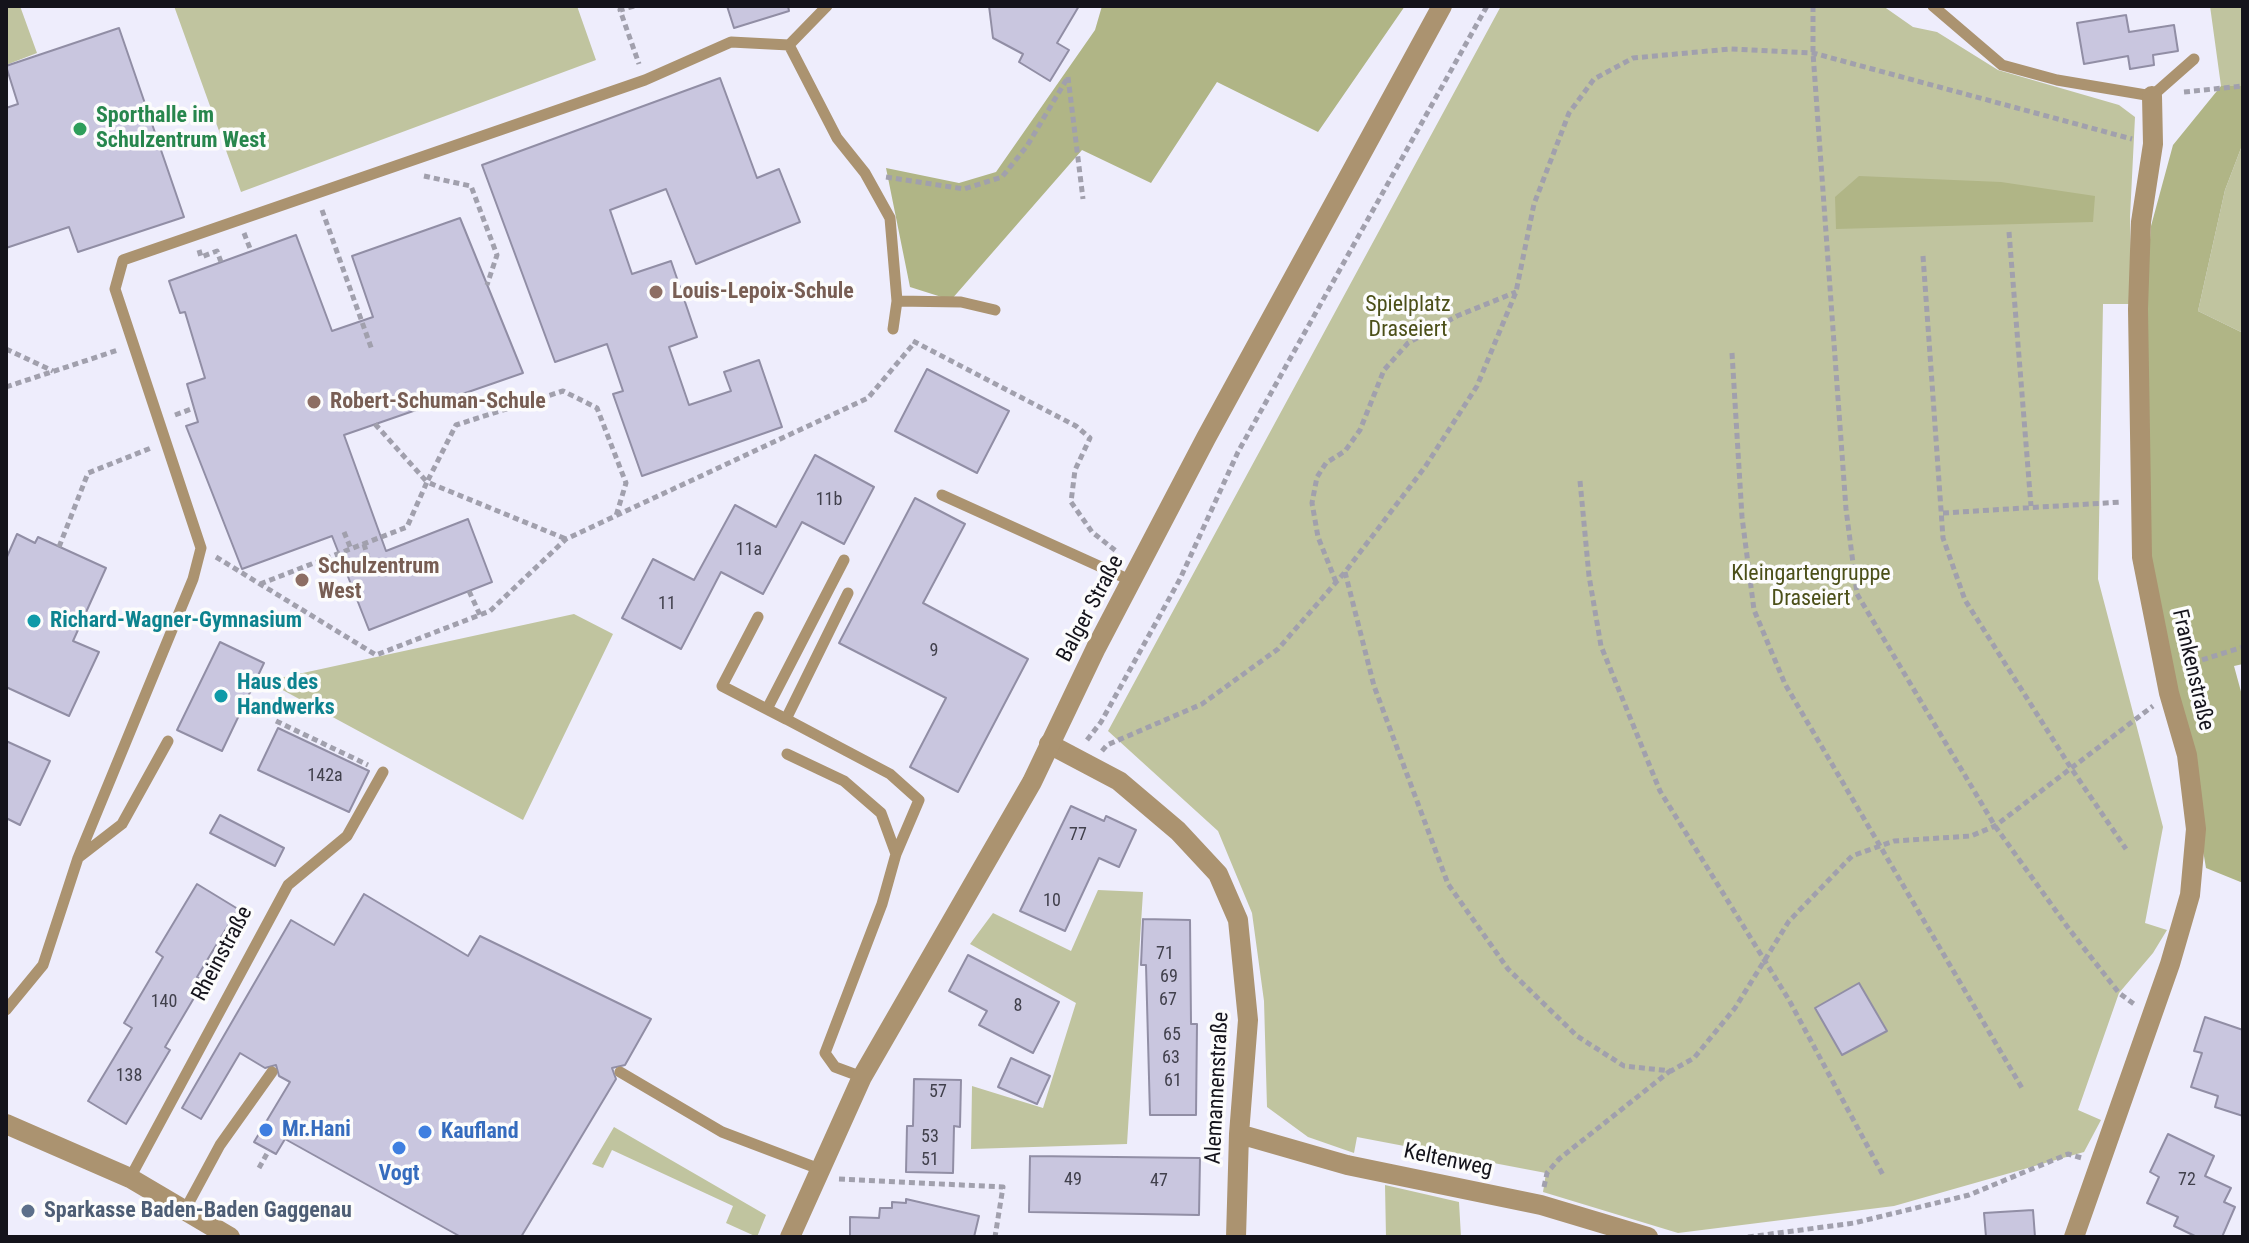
<!DOCTYPE html>
<html>
<head>
<meta charset="utf-8">
<style>
  body { margin:0 }
  #map { position:relative; width:2249px; height:1243px; overflow:hidden; background:#eeedfc; font-family:"Roboto Condensed",sans-serif }
  canvas { display:block }
  .frame { position:absolute; inset:0; border:8px solid #14131b; pointer-events:none }
</style>
</head>
<body>
<div id="map">
<canvas width="2249" height="1243"></canvas>
<div class="frame"></div>
</div>
<script>
const c = document.querySelector('canvas').getContext('2d');
c.lineJoin = 'round';
function fill(path, color) { c.fillStyle = color; c.fill(path, 'evenodd'); }
const shape = rows => new Path2D(rows.map(r => 'M' + r).join(''));
function stroke(path, color, width, dash) { c.strokeStyle = color; c.lineWidth = width; c.lineCap = dash ? 'butt' : 'round'; c.setLineDash(dash || []); c.stroke(path); }
function write(font, color, halo, rows, align = 'center') {
  c.font = font + ' "Roboto Condensed",sans-serif'; c.lineWidth = 7; c.setLineDash([]); c.textBaseline = 'middle'; c.strokeStyle = halo; c.fillStyle = color; for (const [text, x, y, turn = 0] of rows) {
    c.save(); c.translate(x, y); c.rotate((+turn || 0) * Math.PI / 180); c.textAlign = isNaN(turn) ? turn : align; if (halo) c.strokeText(text, 0, 0); c.fillText(text, 0, 0); c.restore();
  }
}
const green = shape([
  [6,6,20,6,37,53,6,65],
  [174,6,577,6,596,60,241,192],
  [1501,6,1883,6,1913,27,1937,32,1998,70,2119,105,2135,117,2130,217,2132,304,2103,304,2098,579,2163,827,2145,923,2167,930,2153,953,2119,993,2078,1110,2101,1120,2084,1152,1894,1206,1678,1233,1543,1192,1546,1173,1357,1137,1354,1153,1308,1137,1267,1107,1264,1001,1252,913,1218,831,1108,731],
  [2210,6,2243,6,2243,86,2221,86],
  [2243,143,2243,333,2198,311,2225,190],
  [574,614,613,634,523,820,266,681],
  [1098,890,1143,892,1127,1144,971,1149,972,1086,1043,1108,1076,1003,970,944,993,913,1071,951],
  [614,1127,766,1215,757,1237,726,1223,733,1206,612,1150,603,1168,592,1164],
  [1385,1185,1459,1202,1461,1237,1386,1237]
]);
const forest = shape([
  [1102,6,1405,6,1318,132,1217,82,1151,183,1082,150,951,300,910,287,886,168,959,183,996,172,1095,30],
  [2221,86,2243,86,2243,143,2225,190,2198,311,2243,333,2243,664,2234,666,2243,699,2243,883,2206,868,2187,755,2142,557,2145,308,2151,226,2173,145],
  [1859,176,2001,182,2095,196,2093,222,1836,229,1835,197]
]);
const building = shape([
  [727,6,788,6,789,11,734,28,727,6],
  [989,6,1079,6,1057,43,1069,50,1050,81,1019,62,1023,54,993,38,989,6],
  [2126,15,2129,32,2174,25,2178,51,2153,55,2154,65,2130,69,2128,56,2084,64,2077,23,2126,15],
  [119,28,184,217,78,252,69,227,6,248,6,108,18,104,6,66,119,28],
  [720,78,757,178,779,169,800,222,696,264,666,189,610,210,632,274,671,261,697,337,669,347,689,405,731,391,724,372,759,360,782,427,642,476,613,394,623,391,607,344,555,362,482,165,720,78],
  [460,218,523,373,344,435,386,551,468,519,492,582,369,630,332,536,242,569,186,426,198,422,187,384,205,378,185,312,180,313,169,281,296,235,332,331,373,317,352,256,460,218],
  [927,369,1009,411,977,473,895,431,927,369],
  [815,455,874,487,844,544,802,522,763,594,721,572,681,649,622,618,653,559,694,580,735,505,776,527,815,455],
  [915,498,965,524,923,603,1028,659,958,792,910,767,946,698,839,643,915,498],
  [17,534,35,543,38,537,106,568,73,641,99,652,69,716,6,687,6,559,17,534],
  [220,642,264,663,222,751,177,730,220,642],
  [278,728,369,771,349,812,258,770,278,728],
  [6,741,50,761,20,825,6,818,6,741],
  [1071,806,1104,821,1106,816,1136,830,1119,867,1099,858,1065,931,1020,911,1071,806],
  [220,815,284,848,275,866,210,833,220,815],
  [197,884,238,909,197,977,204,981,165,1047,170,1050,126,1124,88,1101,132,1028,124,1023,163,957,156,952,197,884],
  [364,894,468,956,480,936,651,1019,625,1065,612,1068,616,1079,521,1237,461,1237,285,1139,276,1154,254,1142,290,1082,279,1076,276,1065,265,1068,240,1053,201,1119,182,1108,291,920,334,945,364,894],
  [1143,919,1190,920,1191,1024,1197,1024,1196,1115,1150,1115,1146,965,1141,965,1143,919],
  [968,955,1059,1002,1033,1053,979,1025,987,1011,949,991,968,955],
  [1859,983,1887,1031,1842,1055,1815,1008,1859,983],
  [2205,1017,2243,1030,2243,1116,2215,1107,2218,1096,2191,1087,2202,1053,2194,1051,2205,1017],
  [1011,1058,1050,1076,1037,1104,998,1087,1011,1058],
  [914,1079,961,1080,960,1127,954,1126,953,1173,906,1172,907,1126,913,1126,914,1079],
  [2168,1134,2214,1156,2205,1176,2231,1188,2224,1202,2235,1207,2222,1237,2197,1237,2174,1226,2178,1217,2147,1203,2159,1177,2150,1172,2168,1134],
  [1030,1156,1200,1158,1199,1215,1029,1212,1030,1156],
  [906,1199,979,1216,974,1237,850,1237,850,1217,879,1218,880,1208,892,1208,892,1202,906,1203,906,1199],
  [2033,1210,2035,1237,1986,1237,1984,1213,2033,1210]
]);
const path = shape([
  [634,6,620,10,639,64],
  [1813,6,1813,53,1846,509,1857,594,1995,826,2069,929,2119,993,2134,1004],
  [1068,77,1083,199],
  [2184,92,2243,86],
  [424,176,471,186,497,255,487,285],
  [886,177,964,189,1002,177,1027,146,1068,77],
  [322,210,372,350],
  [2009,232,2031,506],
  [244,233,251,251],
  [199,250,201,257,217,251,221,262],
  [1923,256,1943,538,1965,600,2071,768,2126,849],
  [913,341,1076,426,1090,438,1075,470,1071,502,1092,532,1116,551],
  [6,349,53,371],
  [1732,353,1742,517,1754,610,1785,684,2022,1088],
  [6,387,118,350],
  [175,415,194,408],
  [375,424,427,482,456,425,563,391,597,408,626,483,616,516],
  [1580,481,1589,576,1601,646,1660,791,1789,1000,1883,1175],
  [1943,513,2122,502],
  [344,532,351,549],
  [364,544,368,558],
  [59,547,88,473,151,448],
  [216,557,376,655,490,611,566,539,868,398,915,342],
  [1345,572,1374,686,1448,884,1508,969,1577,1036,1624,1066,1671,1071,1694,1058,1735,1008,1789,921,1852,856,1894,841,1971,836,1995,826,2153,706],
  [1336,582,1318,537,1312,503,1317,477,1326,463,1345,451,1360,430,1384,370,1408,343,1457,316,1516,292],
  [260,584,407,527,427,482,566,539],
  [469,591,480,615],
  [2183,666,2243,647],
  [276,721,368,765],
  [1087,740,1101,722,1180,579,1238,452,1487,6],
  [1102,751,1107,745,1202,704,1278,649,1345,572,1425,467,1477,386,1516,292,1534,204,1569,113,1594,79,1633,58,1730,49,1813,53,2132,139],
  [259,1168,269,1150],
  [839,1179,1003,1187,995,1237],
  [1544,1187,1547,1173,1559,1159,1670,1071],
  [1748,1237,1854,1223,1969,1195,2068,1154,2082,1158]
]);
const service = shape([
  [1933,6,2002,65,2057,80,2152,96,2194,59],
  [789,45,827,6],
  [897,301,961,302,995,310],
  [942,495,1132,581],
  [848,593,786,719,890,774,919,800,896,854],
  [758,617,722,686,786,719],
  [767,709,844,560],
  [787,754,844,781,881,813,896,854,882,904,825,1053,835,1067,862,1077],
  [78,858,193,579,201,548,115,289,123,260,645,80,731,42,789,45,837,138,865,173,890,218,897,301,893,329],
  [6,1010,43,965,78,858,122,824,168,741],
  [620,1072,722,1132,822,1170],
  [130,1178,288,885,347,836,383,772],
  [186,1208,220,1145,272,1072]
]);
const minor = shape([
  [1049,744,1119,781,1178,831,1218,874,1238,920,1248,1020,1239,1134,1236,1237],
  [1239,1134,1347,1165,1541,1205,1648,1237],
  [2074,1237,2170,964,2190,895,2196,829,2187,755,2169,693,2142,557,2138,309,2141,222,2153,144,2152,96]
]);
const tertiary = shape([
  [6,1124,130,1178,230,1237],
  [790,1237,862,1077,1032,782,1096,648,1206,438,1442,6]
]);
const markers = [
  [80,129,8,"#2e9e5b"],
  [656,292,8,"#8d6e63"],
  [314,402,8,"#8d6e63"],
  [302,580,8,"#8d6e63"],
  [34,621,8,"#0f9aa8"],
  [221,696,8,"#0f9aa8"],
  [266,1130,8,"#3f7fe0"],
  [425,1132,8,"#3f7fe0"],
  [399,1148,8,"#3f7fe0"],
  [28,1211,8,"#5c6f8a"]
];
const numberNames = [
  ["11b",829,500],
  ["11a",749,550],
  ["11",667,604],
  ["9",934,651],
  ["142a",325,776],
  ["77",1078,835],
  ["10",1052,901],
  ["71",1165,954],
  ["69",1169,977],
  ["67",1168,1000],
  ["140",164,1002],
  ["8",1018,1006],
  ["65",1172,1035],
  ["63",1171,1058],
  ["138",129,1076],
  ["61",1173,1081],
  ["57",938,1092],
  ["53",930,1137],
  ["51",930,1160],
  ["49",1073,1180],
  ["72",2187,1180],
  ["47",1159,1181]
];
const leisureNames = [
  ["Sporthalle im",96,116],
  ["Schulzentrum West",96,141]
];
const educationNames = [
  ["Louis-Lepoix-Schule",672,292],
  ["Robert-Schuman-Schule",330,402],
  ["Schulzentrum",318,567],
  ["West",318,592]
];
const parkNames = [
  ["Spielplatz",1408,305],
  ["Draseiert",1408,330],
  ["Kleingartengruppe",1811,574],
  ["Draseiert",1811,599]
];
const streetNames = [
  ["Balger Straße",1091,609,-62],
  ["Frankenstraße",2192,670,77],
  ["Rheinstraße",223,954,-62],
  ["Alemannenstraße",1218,1088,-87],
  ["Keltenweg",1448,1161,12]
];
const cultureNames = [
  ["Richard-Wagner-Gymnasium",50,621],
  ["Haus des",237,683],
  ["Handwerks",237,708]
];
const shopNames = [
  ["Mr.Hani",282,1130],
  ["Kaufland",441,1132],
  ["Vogt",399,1174,"center"]
];
const serviceNames = [
  ["Sparkasse Baden-Baden Gaggenau",44,1211]
];
fill(green, '#c0c49f');
fill(forest, '#b0b586');
fill(building, '#c9c6df');
stroke(building, '#918ea5', 2);
stroke(path, '#a1a0ad', 5, [6, 4]);
stroke(service, '#ab9370', 11);
stroke(minor, '#ab9370', 20);
stroke(tertiary, '#ab9370', 20);
for (const [x, y, r, color] of markers) { const dot = new Path2D(); dot.arc(x, y, r, 0, 2 * Math.PI); c.fillStyle = color; c.fill(dot); stroke(dot, '#fcfcfc', 3); }
write('18px', '#41404c', null, numberNames);
write('bold 22px', '#27864d', '#fcfcfc', leisureNames, 'left');
write('bold 22px', '#785e54', '#fcfcfc', educationNames, 'left');
write('22px', '#4b4f18', '#fcfcfc', parkNames);
write('22px', '#14131b', '#fcfcfc', streetNames);
write('bold 22px', '#0d838f', '#fcfcfc', cultureNames, 'left');
write('bold 22px', '#366cbe', '#fcfcfc', shopNames, 'left');
write('bold 22px', '#4e5e75', '#fcfcfc', serviceNames, 'left');
</script>
</body>
</html>
